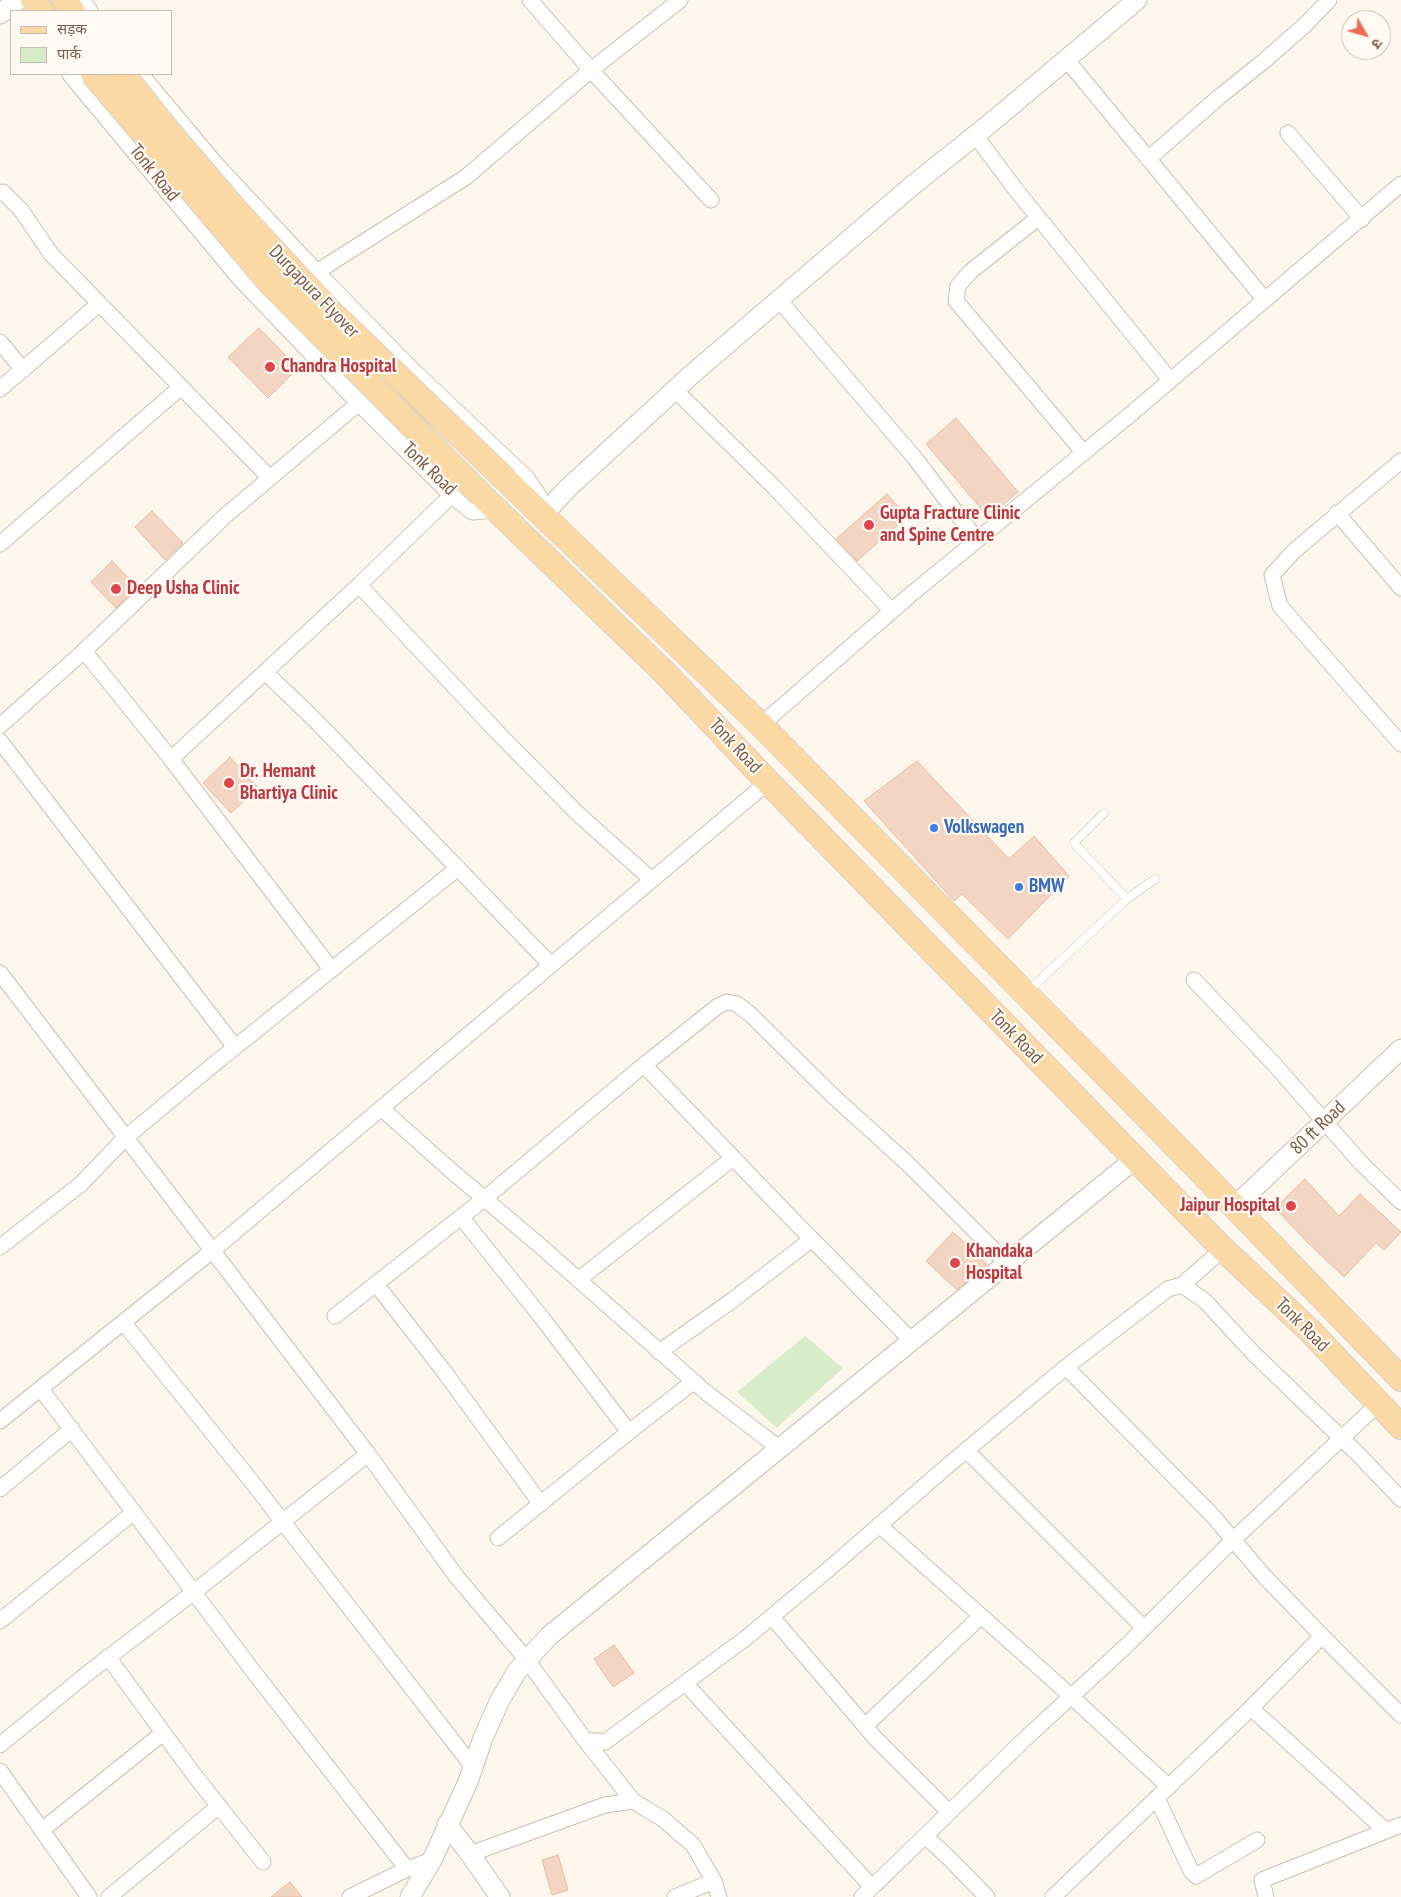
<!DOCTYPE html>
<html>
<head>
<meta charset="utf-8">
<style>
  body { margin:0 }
  #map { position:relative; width:1401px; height:1897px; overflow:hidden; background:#fdf6ec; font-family:"PT Sans Narrow","Noto Sans Devanagari",sans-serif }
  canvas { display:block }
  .legend { position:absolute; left:10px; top:10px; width:162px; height:65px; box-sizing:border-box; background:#fffaf3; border:1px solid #cabbb1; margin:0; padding:6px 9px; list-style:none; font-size:15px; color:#7a5c4d }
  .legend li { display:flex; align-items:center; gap:10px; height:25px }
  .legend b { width:25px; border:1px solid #cabbb1 }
  .north { position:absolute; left:1341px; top:10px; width:50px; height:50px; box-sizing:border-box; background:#fffaf3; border:1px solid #cabbb1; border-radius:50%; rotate:128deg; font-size:14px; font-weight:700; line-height:20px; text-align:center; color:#7a5c4d }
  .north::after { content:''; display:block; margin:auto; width:18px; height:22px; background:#e76f51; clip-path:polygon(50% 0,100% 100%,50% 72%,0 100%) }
</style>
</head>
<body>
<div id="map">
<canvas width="1401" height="1897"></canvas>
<ul class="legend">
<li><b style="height:6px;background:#fbd9a5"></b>सड़क</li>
<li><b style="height:14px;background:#d8ecc9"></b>पार्क</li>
</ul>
<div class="north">उ</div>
</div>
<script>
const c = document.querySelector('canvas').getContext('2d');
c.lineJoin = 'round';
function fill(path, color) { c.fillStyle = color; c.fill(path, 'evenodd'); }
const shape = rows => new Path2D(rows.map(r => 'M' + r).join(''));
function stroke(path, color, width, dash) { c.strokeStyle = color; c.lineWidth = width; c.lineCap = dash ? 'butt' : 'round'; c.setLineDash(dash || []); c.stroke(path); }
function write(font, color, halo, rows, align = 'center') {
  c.font = font + ' "PT Sans Narrow",sans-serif'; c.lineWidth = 4.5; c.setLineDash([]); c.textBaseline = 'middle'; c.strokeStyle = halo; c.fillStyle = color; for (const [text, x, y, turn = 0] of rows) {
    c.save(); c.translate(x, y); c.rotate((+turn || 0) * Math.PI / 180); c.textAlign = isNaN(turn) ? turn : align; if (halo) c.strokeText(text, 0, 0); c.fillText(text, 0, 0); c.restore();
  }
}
const green = shape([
  [805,1336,843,1368,777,1428,737,1392]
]);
const building = shape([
  [259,328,298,368,268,398,228,357,259,328],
  [956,418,1018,492,988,517,926,444,956,418],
  [887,494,907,517,857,561,836,539,887,494],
  [152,511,183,543,165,560,135,527,152,511],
  [112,561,137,587,116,608,91,582,112,561],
  [230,757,258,788,231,813,203,783,230,757],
  [917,761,1009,859,1034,836,1069,876,1008,939,962,894,954,901,864,801,917,761],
  [1305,1179,1339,1216,1360,1194,1401,1232,1384,1250,1376,1243,1344,1277,1307,1242,1275,1208,1305,1179],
  [953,1232,987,1264,957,1290,926,1261,953,1232],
  [614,1645,634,1673,613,1687,594,1659,614,1645],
  [558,1855,568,1890,552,1895,542,1860,558,1855],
  [290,1882,302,1897,271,1897,290,1882]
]);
const service = shape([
  [1127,899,1155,879],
  [1028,991,1127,899,1074,843,1104,813]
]);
const minor = shape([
  [530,0,591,70,711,200],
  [1066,59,1265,300],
  [1288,133,1362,219],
  [975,135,1016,190,1170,380],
  [1148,159,1219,97,1264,61,1305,25,1329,0],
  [0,193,3,192,21,210,51,254,270,478],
  [1038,218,970,272,958,286,956,301,1084,453],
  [315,273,466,177,591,70,680,0],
  [779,300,914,457,977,540],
  [0,342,23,370],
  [0,389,99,304],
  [675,390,775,488,892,611],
  [1401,461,1294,551,1272,575,1280,606,1401,744],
  [1337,513,1401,588],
  [0,544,181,387],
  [359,585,498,733,577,813,652,880],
  [84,651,171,759,331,969],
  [265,672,316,721,551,965],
  [761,725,909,596,1132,413,1401,184],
  [0,726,84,651,225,516,360,402],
  [0,741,235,1047],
  [171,759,359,585,453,494],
  [0,973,368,1454,456,1576,527,1660,585,1740,605,1742,746,1638,830,1568,945,1468,1066,1367,1168,1289,1182,1285,1205,1301,1254,1354,1357,1453,1401,1499],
  [1194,980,1274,1064,1361,1163,1401,1202],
  [644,1065,789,1216,911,1340],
  [381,1108,447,1167,538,1244,708,1394,779,1448],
  [461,1217,542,1318,629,1432],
  [0,1247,81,1184,125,1138,213,1065,458,868],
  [578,1280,733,1158],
  [376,1284,443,1370,541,1504],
  [1182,1285,1223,1249],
  [335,1316,484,1199,639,1069,718,1006,727,1002,737,1004,751,1015,833,1096,907,1163,1006,1262],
  [123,1322,252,1482,473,1767],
  [659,1352,734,1299,812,1239],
  [1066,1367,1213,1516,1264,1576,1328,1642,1401,1715],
  [41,1389,253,1671,407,1869],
  [0,1421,212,1251,768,782],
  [966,1450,1144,1628],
  [0,1489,72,1429],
  [879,1525,1071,1696,1169,1787],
  [498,1538,629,1432,693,1382],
  [772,1617,876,1739,949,1812],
  [0,1621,134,1512],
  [108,1657,192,1772,263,1862],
  [685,1683,872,1887],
  [1251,1708,1386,1831],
  [865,1726,980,1617],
  [585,1740,633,1801],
  [0,1745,88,1673,194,1592,368,1454],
  [0,1771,89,1897],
  [1157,1798,1191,1871,1196,1876,1257,1840],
  [42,1830,163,1733],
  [925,1836,950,1859,987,1897],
  [470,1854,605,1805,633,1801,663,1819,693,1845,714,1881,719,1897],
  [109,1897,219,1806],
  [350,1897,407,1869,432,1860],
  [675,1897,714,1881],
  [862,1897,1027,1737,1124,1648,1233,1540,1378,1404],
  [1053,1897,1251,1708,1322,1636],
  [1266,1897,1262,1880,1401,1825]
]);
const tertiary = shape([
  [79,0,88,11],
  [0,14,18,0],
  [72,74,240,276,360,402,453,494,473,510,494,508],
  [138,74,215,166,315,273,408,368,526,480,538,498,542,512],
  [543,515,568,488,691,375,913,185,987,126,1137,0],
  [1234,1207,1401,1049],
  [447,1824,470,1854,500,1897],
  [410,1897,432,1860,468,1782,483,1738,500,1700,517,1671,549,1636,1135,1159]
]);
const primary = shape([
  [33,0,42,11],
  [64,0,73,11],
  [506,480,761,725,1164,1134,1401,1379],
  [480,494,665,673,768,782,1223,1249,1310,1331,1401,1427]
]);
const primaryBridge = shape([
  [93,74,270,283,480,494],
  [123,74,170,133,236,210,327,308,506,480]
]);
const markers = [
  [270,367,6,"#e0444e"],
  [869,525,6,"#e0444e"],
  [116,589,6,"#e0444e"],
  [229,783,6,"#e0444e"],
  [934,828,5,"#3f7fe0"],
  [1019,887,5,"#3f7fe0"],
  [1291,1206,6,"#e0444e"],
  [955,1263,6,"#e0444e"]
];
const streetNames = [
  ["Tonk Road",154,173,51],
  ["Durgapura Flyover",314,292,46],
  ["Tonk Road",429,469,44],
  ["Tonk Road",735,746,47],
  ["Tonk Road",1016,1037,46],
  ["80 ft Road",1318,1128,-44],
  ["Tonk Road",1302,1325,45]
];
const healthNames = [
  ["Chandra Hospital",281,367],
  ["Gupta Fracture Clinic",880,514],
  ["and Spine Centre",880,536],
  ["Deep Usha Clinic",127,589],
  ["Dr. Hemant",240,772],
  ["Bhartiya Clinic",240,794],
  ["Jaipur Hospital",1280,1206,"right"],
  ["Khandaka",966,1252],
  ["Hospital",966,1274]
];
const shopNames = [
  ["Volkswagen",944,828],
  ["BMW",1029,887]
];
fill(green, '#d8ecc9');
fill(building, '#f3d5c3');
stroke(building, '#e6bba3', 1);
stroke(service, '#d1beb0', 9);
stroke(minor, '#d1beb0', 17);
stroke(tertiary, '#d1beb0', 21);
stroke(primary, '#dad1cd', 26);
stroke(service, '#fff', 8);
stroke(minor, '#fff', 15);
stroke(tertiary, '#fff', 19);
stroke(primary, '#fbd9a5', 24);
stroke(primaryBridge, '#dad1cd', 26, []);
stroke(primaryBridge, '#fbd9a5', 24);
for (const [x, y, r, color] of markers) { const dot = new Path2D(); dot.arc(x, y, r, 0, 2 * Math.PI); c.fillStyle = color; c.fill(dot); stroke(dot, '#fffaf3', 2); }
write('19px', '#7a5c4d', '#fffaf3', streetNames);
write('bold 19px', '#be3a42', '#fffaf3', healthNames, 'left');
write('bold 19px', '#366cbe', '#fffaf3', shopNames, 'left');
</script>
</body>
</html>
